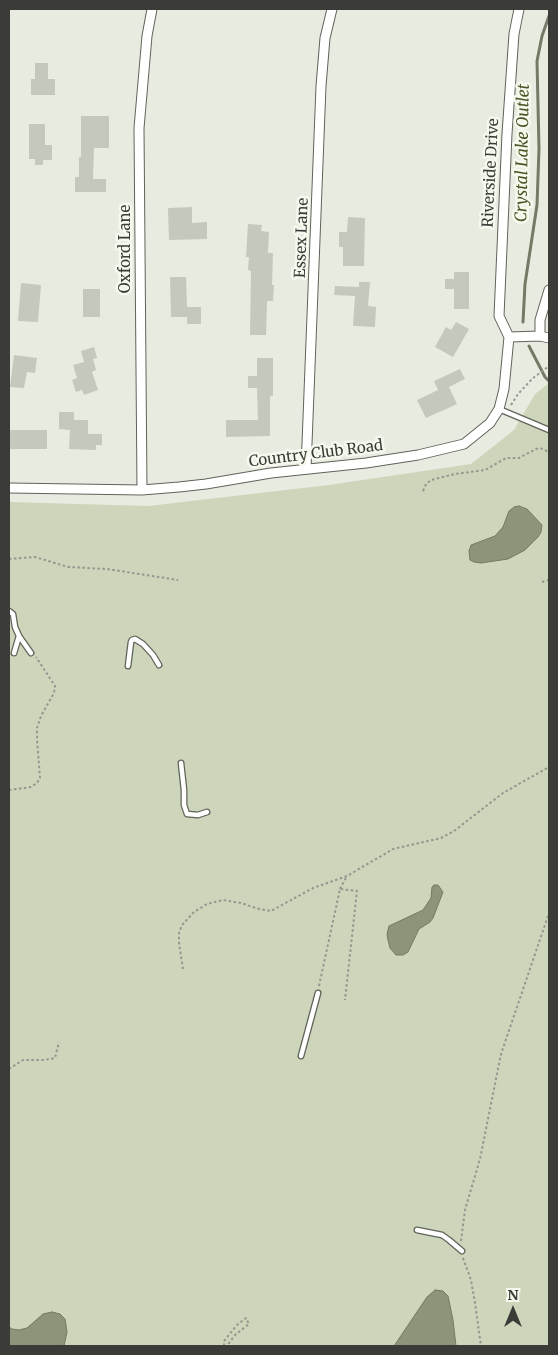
<!DOCTYPE html>
<html>
<head>
<meta charset="utf-8">
<style>
  body { margin:0 }
  #map { position:relative; width:558px; height:1355px; overflow:hidden; background:#e8ece0; font-family:Merriweather,serif }
  canvas { display:block }
  .frame { position:absolute; inset:0; border:10px solid #3b3c38; pointer-events:none }
  .north { position:absolute; left:488px; top:1285px; width:50px; height:50px; -webkit-text-stroke:4px #f5f9ee; paint-order:stroke; rotate:0deg; font-size:14px; font-weight:700; line-height:20px; text-align:center; color:#3b3c38 }
  .north::after { content:''; display:block; margin:auto; width:18px; height:22px; background:#3b3c38; clip-path:polygon(50% 0,100% 100%,50% 72%,0 100%) }
</style>
</head>
<body>
<div id="map">
<canvas width="558" height="1355"></canvas>
<div class="frame"></div>
<div class="north">N</div>
</div>
<script>
const c = document.querySelector('canvas').getContext('2d');
c.lineJoin = 'round';
function fill(path, color) { c.fillStyle = color; c.fill(path, 'evenodd'); }
const shape = rows => new Path2D(rows.map(r => 'M' + r).join(''));
function stroke(path, color, width, dash) { c.strokeStyle = color; c.lineWidth = width; c.lineCap = dash ? 'butt' : 'round'; c.setLineDash(dash || []); c.stroke(path); }
function write(font, color, halo, rows, align = 'center') {
  c.font = font + ' Merriweather,serif'; c.lineWidth = 5; c.setLineDash([]); c.textBaseline = 'middle'; c.strokeStyle = halo; c.fillStyle = color; for (const [text, x, y, turn = 0] of rows) {
    c.save(); c.translate(x, y); c.rotate((+turn || 0) * Math.PI / 180); c.textAlign = isNaN(turn) ? turn : align; if (halo) c.strokeText(text, 0, 0); c.fillText(text, 0, 0); c.restore();
  }
}
const green = shape([
  [549,383,549,1346,9,1346,9,502,148,506,329,485,471,464,514,430,535,394]
]);
const water = shape([
  [519,506,527,509,542,525,541,532,538,537,525,550,508,559,481,563,474,562,470,560,469,551,471,545,495,536,503,527,509,511,514,507,519,506],
  [434,885,438,885,443,892,433,918,430,922,419,929,408,952,403,955,396,955,390,948,388,940,387,934,389,926,423,910,431,898,432,887,434,885],
  [435,1290,443,1291,448,1296,453,1320,456,1346,394,1346,427,1297,435,1290],
  [52,1312,60,1314,65,1319,67,1332,64,1346,9,1346,9,1327,12,1329,19,1330,27,1328,43,1314,52,1312]
]);
const stream = shape([
  [523,322,525,284,537,205,539,149,537,61,542,36,549,16],
  [529,346,545,377,549,381]
]);
const building = shape([
  [35,63,48,63,48,79,55,79,55,95,31,95,31,79,35,79],
  [81,116,109,116,109,148,94,148,93,179,106,179,106,192,75,192,75,177,79,177,79,157,81,157],
  [29,124,45,124,45,145,52,145,52,160,43,160,43,165,35,165,35,159,29,159],
  [192,207,192,223,207,222,207,239,169,240,168,208],
  [348,217,365,218,364,266,343,266,343,247,339,247,339,232,347,232],
  [248,224,262,225,261,231,269,232,268,253,273,253,272,285,274,285,273,301,267,301,266,335,250,335,251,271,248,270,249,257,246,257],
  [454,272,469,272,469,309,454,309,454,289,445,289,445,279,454,279],
  [170,277,186,277,187,307,201,307,201,324,187,324,187,317,171,317],
  [359,282,370,282,368,306,376,307,375,327,353,326,355,296,334,295,335,286,359,287],
  [21,283,41,285,38,322,18,321],
  [83,289,100,289,100,317,83,317],
  [456,322,469,329,453,357,435,347,446,327,451,330],
  [94,347,97,358,93,359,96,370,92,372,98,390,84,395,82,390,76,392,72,380,77,378,73,365,84,362,81,351],
  [14,355,37,358,35,373,27,372,24,388,10,387],
  [257,358,273,358,273,396,270,396,270,436,226,437,226,420,258,420,257,388,248,388,248,376,257,376],
  [460,369,465,379,449,387,457,404,426,418,417,400,438,390,434,381],
  [59,412,74,412,74,420,88,420,88,434,102,434,102,445,96,445,96,450,69,449,70,430,59,429],
  [9,430,47,430,47,449,9,449]
]);
const path = shape([
  [511,405,518,394,533,378,549,366],
  [423,491,426,484,431,480,455,474,485,470,506,458,519,458,536,449,540,448,549,452],
  [9,559,35,557,68,567,107,569,178,580],
  [542,582,549,580],
  [9,790,31,787,37,783,40,778,37,739,37,728,41,716,54,693,55,686,36,657],
  [340,889,347,876],
  [183,969,179,943,179,933,182,925,194,912,207,904,223,900,241,903,259,909,271,911,313,888,347,876,393,849,441,838,454,831,503,793,549,767],
  [319,986,340,889,357,891,345,1000],
  [9,1069,23,1060,44,1060,55,1058,59,1042],
  [461,1241,465,1210,480,1159,501,1054,549,913],
  [463,1258,471,1280,475,1303,481,1346],
  [224,1346,224,1341,237,1325,246,1318,249,1324,235,1335,229,1343,229,1346]
]);
const lane = shape([
  [499,409,549,430],
  [9,611,13,614,15,627,19,636,14,653],
  [19,636,31,653],
  [128,666,131,642,132,640,135,639,143,644,153,655,159,665],
  [181,763,184,790,184,805,187,814,198,815,207,812],
  [301,1056,318,993],
  [417,1230,442,1235,449,1240,462,1251]
]);
const street = shape([
  [540,336,540,320,549,290],
  [509,337,499,316,507,134,514,34,519,9],
  [509,337,540,336,549,338],
  [306,469,321,86,325,38,332,9],
  [9,488,142,490,179,487,206,484,271,473,366,463,418,455,464,444,490,423,499,409,504,389,509,337],
  [142,490,139,128,147,36,152,9]
]);
const streetNames = [
  ["Riverside Drive",491,173,-87],
  ["Essex Lane",302,238,-88],
  ["Oxford Lane",126,249,-90],
  ["Country Club Road",316,454,-7]
];
const waterNames = [
  ["Crystal Lake Outlet",523,153,-89]
];
fill(green, '#cdd6ba');
fill(water, '#8c9578');
stroke(water, '#747a65', 1);
stroke(stream, '#747a65', 3);
fill(building, '#c5c8bd');
stroke(lane, '#60635a', 7);
stroke(street, '#60635a', 11);
stroke(path, '#94978f', 2, [2.5, 2.5]);
stroke(lane, '#fff', 4.5);
stroke(street, '#fff', 9);
write('15px', '#3b3c38', '#f5f9ee', streetNames);
write('italic 16px', '#495424', '#f5f9ee', waterNames);
</script>
</body>
</html>
